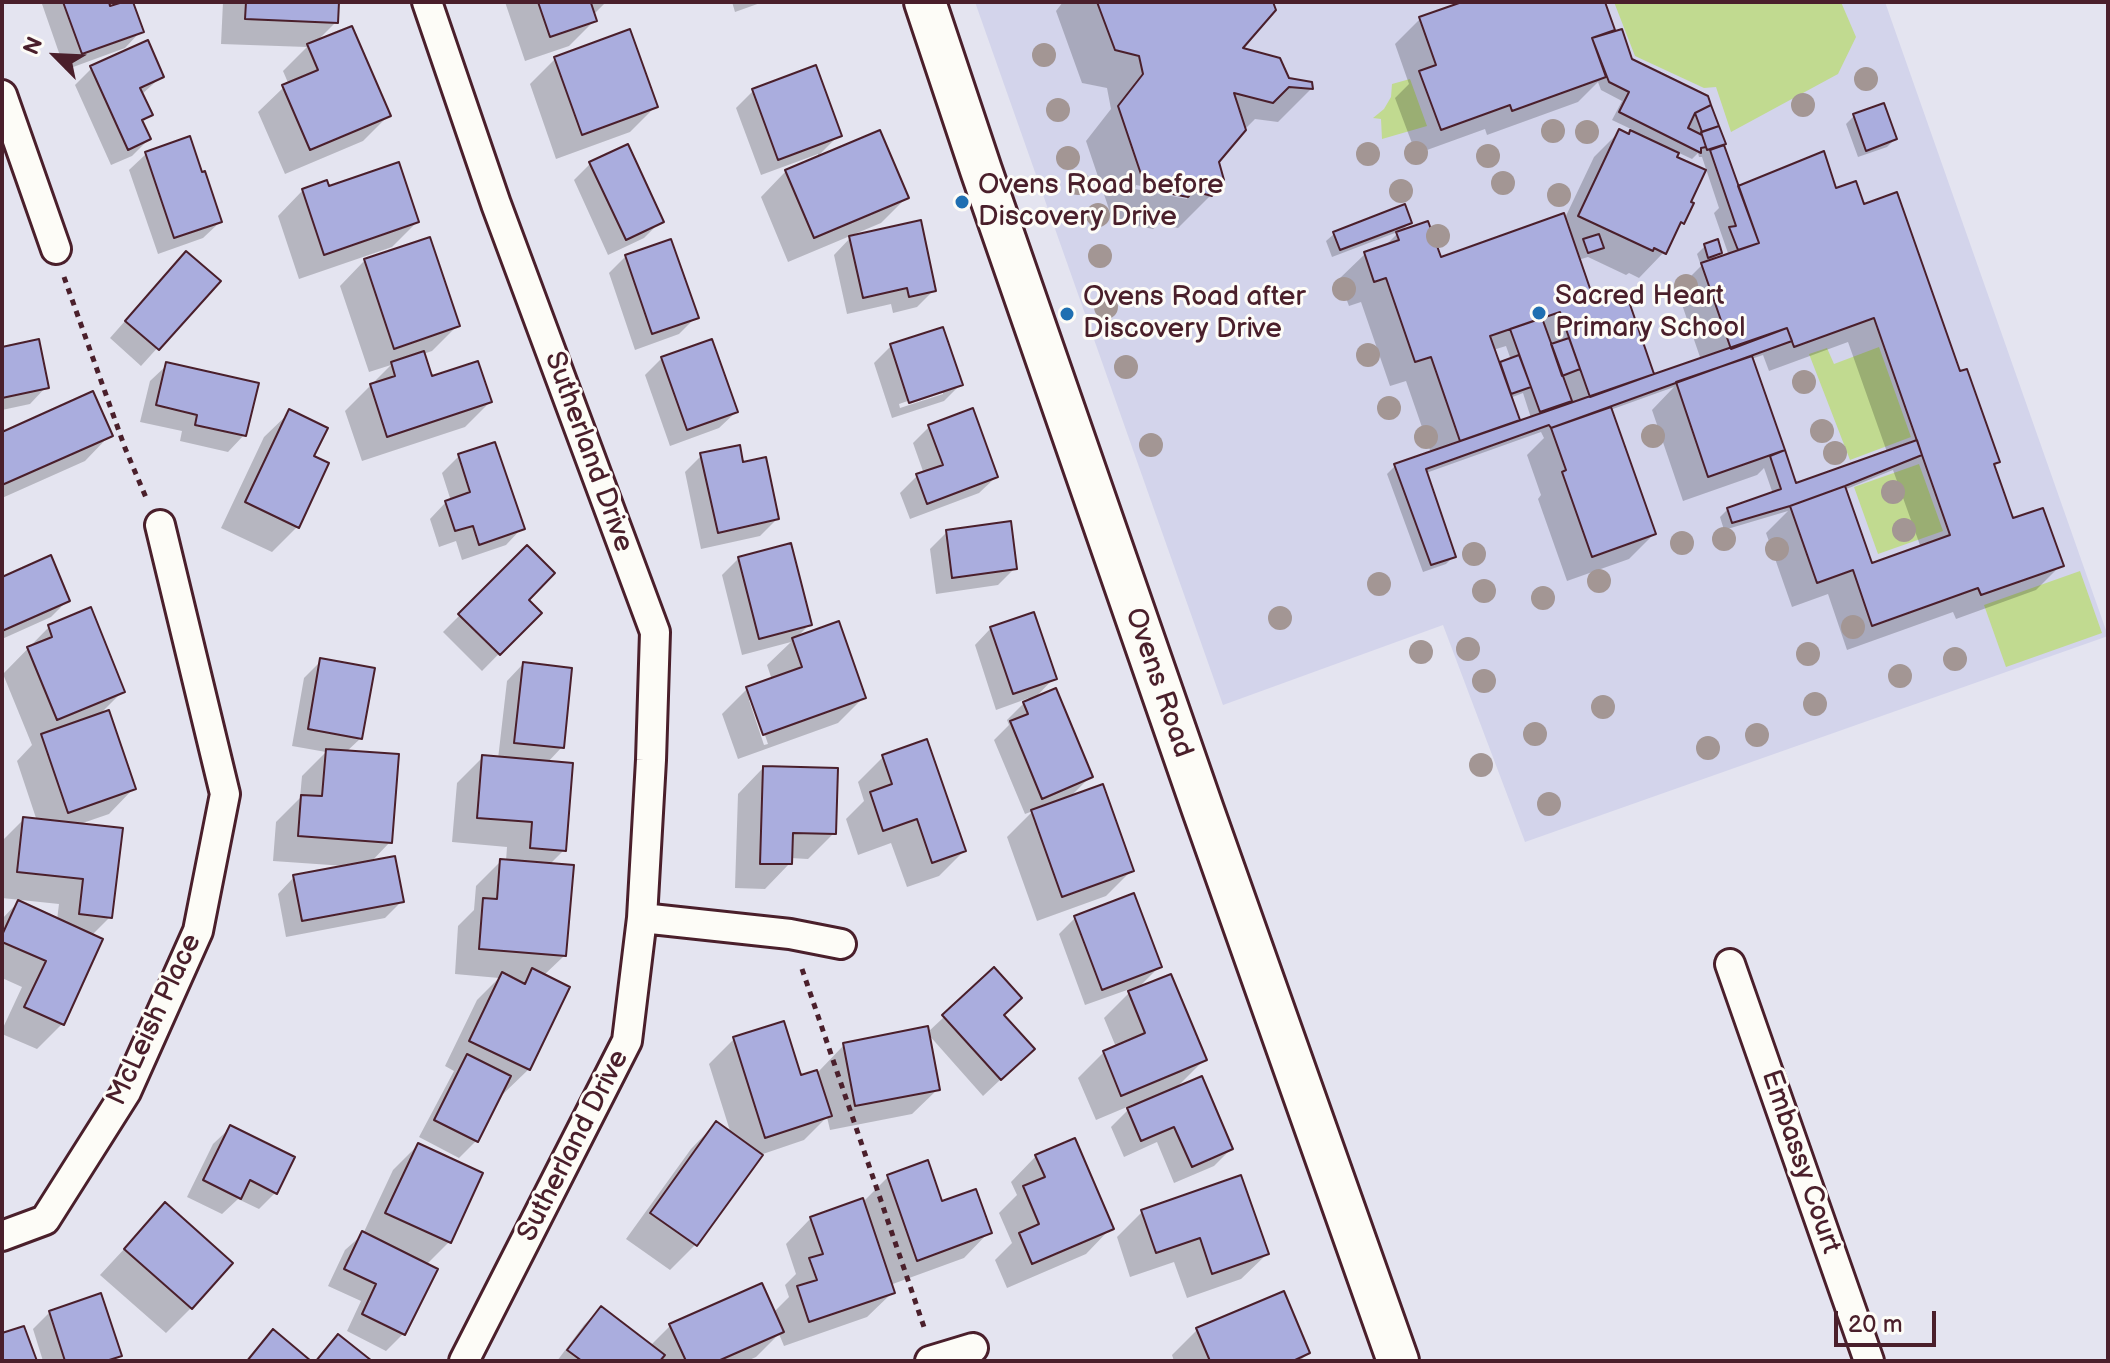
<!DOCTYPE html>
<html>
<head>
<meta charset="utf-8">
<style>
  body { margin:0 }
  #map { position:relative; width:2110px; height:1363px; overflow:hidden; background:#e4e4f0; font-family:"Balsamiq Sans",sans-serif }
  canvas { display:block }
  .frame { position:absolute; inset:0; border:4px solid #4a1f2b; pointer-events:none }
  .north { position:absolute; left:16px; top:16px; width:80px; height:80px; -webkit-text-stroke:6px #fdfcf7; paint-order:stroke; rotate:294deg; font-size:22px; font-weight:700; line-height:32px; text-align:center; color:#4a1f2b }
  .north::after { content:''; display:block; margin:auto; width:28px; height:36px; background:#4a1f2b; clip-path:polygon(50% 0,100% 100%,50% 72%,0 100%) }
  .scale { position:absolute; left:1834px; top:1311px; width:102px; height:36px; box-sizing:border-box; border:4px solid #4a1f2b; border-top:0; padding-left:10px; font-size:24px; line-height:28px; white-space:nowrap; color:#4a1f2b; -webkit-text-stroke:6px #fdfcf7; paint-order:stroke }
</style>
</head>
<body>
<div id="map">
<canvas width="2110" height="1363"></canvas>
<div class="frame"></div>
<div class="north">N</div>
<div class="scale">20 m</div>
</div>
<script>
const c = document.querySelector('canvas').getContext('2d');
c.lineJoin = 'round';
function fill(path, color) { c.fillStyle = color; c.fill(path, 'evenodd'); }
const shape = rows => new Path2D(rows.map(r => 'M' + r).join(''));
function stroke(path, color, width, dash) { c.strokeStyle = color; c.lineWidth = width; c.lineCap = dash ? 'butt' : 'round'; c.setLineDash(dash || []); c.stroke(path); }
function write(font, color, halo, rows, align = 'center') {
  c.font = font + ' "Balsamiq Sans",sans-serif'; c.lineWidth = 6; c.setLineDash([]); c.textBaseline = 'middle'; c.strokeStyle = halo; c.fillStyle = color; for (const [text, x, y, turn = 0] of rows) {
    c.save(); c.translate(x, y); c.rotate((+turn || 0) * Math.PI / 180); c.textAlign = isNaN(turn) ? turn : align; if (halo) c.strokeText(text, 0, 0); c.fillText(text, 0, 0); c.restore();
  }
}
const built = shape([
  [975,2,1885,2,2108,636,1525,842,1443,625,1223,705]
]);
const green = shape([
  [1614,2,1841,2,1856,37,1838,74,1731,132,1716,87,1704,88,1635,56],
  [1410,79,1427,126,1382,139,1381,119,1373,118,1384,109,1391,97,1392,84],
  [1879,347,1911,437,1850,460,1809,354,1827,348,1834,364],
  [1919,464,1943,531,1878,554,1854,487],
  [2080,571,2102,633,2006,667,1984,605]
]);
const shadow = shape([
  [44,2,107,2,109,9,131,2,141,31,125,48,65,70,42,4],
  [223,2,337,2,336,22,315,43,388,116,363,141,285,174,258,112,284,87,289,85,283,71,307,47,221,44],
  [505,2,606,2,593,15,594,21,569,46,525,61],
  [732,2,763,2,735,12],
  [1063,2,1271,2,1240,49,1288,80,1311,89,1278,122,1255,119,1244,130,1217,162,1211,195,1178,228,1159,224,1153,229,1113,221,1086,141,1111,109,1107,88,1082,83,1056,11],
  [1136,185,1187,195,1187,199,1135,189],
  [1455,2,1603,2,1613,29,1606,36,1630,61,1706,98,1737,188,1835,191,1863,207,1959,374,1998,461,1992,467,2012,521,2061,565,2036,590,1956,619,1953,612,1847,650,1828,594,1792,607,1766,533,1788,511,1724,530,1720,517,1728,509,1773,494,1764,468,1757,475,1683,501,1652,410,1674,387,1610,410,1654,534,1629,559,1567,581,1538,499,1541,495,1527,455,1544,438,1541,432,1426,473,1454,556,1446,564,1423,572,1387,474,1395,466,1431,453,1406,381,1390,386,1361,302,1349,306,1339,279,1365,254,1384,247,1400,231,1332,257,1326,241,1334,234,1410,222,1400,233,1439,260,1564,220,1594,157,1619,132,1628,135,1633,130,1612,120,1622,101,1601,90,1598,82,1578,102,1487,135,1485,129,1416,154,1395,98,1409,84,1395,44,1420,19,1450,8],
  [1677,152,1692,159,1698,153,1699,157,1702,157,1719,208,1714,213,1729,256,1710,262,1720,252,1705,246,1697,254,1701,266,1677,290,1701,360,1646,380,1593,302,1578,260,1588,257,1626,275,1629,273,1639,278,1664,252,1675,230,1682,223,1675,158],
  [1848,342,1887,452,1795,485,1751,359,1763,355,1769,371],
  [1506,346,1511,360,1499,366,1493,350],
  [1523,393,1531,418,1518,422,1510,398],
  [1893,470,1921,548,1871,566,1844,490],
  [555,59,656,106,630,132,556,159,530,84],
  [92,68,162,76,141,95,150,115,142,123,149,139,132,156,111,165,75,85],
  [753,91,839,135,818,156,818,154,761,175,736,108],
  [1854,116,1895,139,1887,147,1858,157,1846,124],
  [146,154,220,222,203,238,158,254,129,170],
  [590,164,661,221,644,238,608,255,574,180],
  [786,171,906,198,881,223,788,262,761,197],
  [303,190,417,222,392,247,299,279,278,216],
  [852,236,934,290,917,307,893,313,891,304,847,314,834,255],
  [626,256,696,317,679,334,635,350,609,273],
  [365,260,457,326,432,351,423,354,431,378,490,402,465,427,362,461,345,411,391,365,369,372,340,286],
  [170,270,218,281,141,366,110,338],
  [891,346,961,384,944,401,892,418,874,363],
  [943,389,943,394,900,408,899,404],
  [2,349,46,387,30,404,2,410],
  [662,358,736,412,719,428,670,446,645,375],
  [167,365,244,435,228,452,180,441,182,431,140,422,150,381],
  [290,412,311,457,297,527,272,552,221,528,264,437],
  [930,426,996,477,979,493,910,519,900,493,917,476,924,474,913,443],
  [2,435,110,435,85,461,2,498],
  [702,455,777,519,760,536,701,549,685,472],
  [459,456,522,528,506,545,462,560,456,541,439,547,430,519,446,502,451,501,442,473],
  [947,532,1015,568,998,585,936,594,930,549],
  [527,548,526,600,539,613,482,671,443,632],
  [739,558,810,624,795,639,863,698,838,723,738,759,722,714,747,689,772,680,767,665,791,642,742,655,722,575],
  [749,700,753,700,768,744,764,745],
  [2,579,68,600,51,617,2,639],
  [49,627,122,692,98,716,134,788,109,814,77,825,110,917,91,936,101,940,62,1024,37,1049,2,1034,2,1030,22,987,2,978,2,919,18,902,57,920,59,904,2,898,2,841,24,819,37,821,17,761,32,745,3,674],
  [991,628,1054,678,1034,699,1090,777,1068,799,1131,871,1106,896,1037,921,1007,837,1033,811,1025,814,994,740,1009,725,1007,720,1029,698,996,710,975,645],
  [321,661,361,738,346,752,390,842,370,863,402,901,385,918,286,937,278,894,294,877,345,866,273,861,276,822,300,798,302,776,326,752,292,746,304,678],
  [523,664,562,747,547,763,564,850,549,865,564,956,543,976,529,1069,503,1094,500,1093,476,1141,459,1158,419,1137,454,1071,445,1066,477,1000,499,978,455,974,458,926,474,910,476,886,501,861,506,861,507,847,452,842,457,783,483,757,498,759,507,681],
  [883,757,964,851,939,876,907,887,891,843,858,855,846,819,864,801,858,782],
  [763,768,834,833,808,859,790,858,790,863,765,889,735,888,738,794],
  [1076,917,1159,967,1141,985,1085,1005,1059,934],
  [1129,993,1204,1060,1175,1089,1231,1149,1214,1166,1174,1183,1157,1142,1124,1157,1111,1127,1134,1104,1096,1120,1078,1078,1104,1052,1116,1047,1104,1018],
  [944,1017,1016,1065,983,1096,928,1034,938,1089,912,1114,830,1130,827,1117,804,1140,760,1155,695,1245,670,1270,626,1239,691,1149,716,1123,731,1134,709,1064,734,1039,800,1078,819,1071,844,1045,927,1033],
  [230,1128,276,1192,259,1209,238,1199,222,1214,187,1197,213,1144],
  [418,1145,449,1242,426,1265,403,1334,386,1351,347,1331,361,1301,328,1286,345,1250,363,1234,393,1170],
  [1036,1156,1111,1228,1086,1254,1007,1288,995,1260,1012,1243,999,1213,1017,1195,1011,1182],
  [926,1163,941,1204,989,1232,964,1258,890,1285,893,1292,867,1317,784,1346,779,1334,756,1357,747,1361,557,1361,584,1325,601,1308,650,1346,671,1325,773,1313,789,1297,785,1285,796,1274,786,1244,811,1218,862,1203,888,1177],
  [165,1205,191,1308,166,1333,100,1275],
  [1142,1212,1267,1254,1241,1279,1187,1298,1174,1262,1130,1277,1117,1237],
  [50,1312,120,1355,114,1361,43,1361,33,1329],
  [1197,1330,1308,1353,1300,1361,1174,1361,1172,1355]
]);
const building = shape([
  [63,2,109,2,110,6,123,2,133,2,144,32,82,54,63,2],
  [246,2,339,2,338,23,245,19,246,2],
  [538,2,594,2,591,3,597,21,550,37,538,2],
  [1097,2,1273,2,1276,10,1243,48,1280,58,1289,78,1312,82,1313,89,1289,87,1273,103,1234,93,1246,130,1219,162,1224,180,1212,196,1193,191,1188,197,1146,189,1118,106,1143,74,1139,56,1115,50,1097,2],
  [1462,2,1605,2,1615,30,1592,38,1606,77,1512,111,1510,105,1441,130,1419,71,1436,65,1419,17,1462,2],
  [352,26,391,116,310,150,282,85,318,70,307,44,352,26],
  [630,29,658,107,582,135,554,57,630,29],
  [1622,29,1632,59,1708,96,1711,105,1695,113,1688,128,1702,135,1706,147,1701,148,1701,153,1619,112,1629,92,1609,82,1592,38,1622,29],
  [148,40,164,77,140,88,153,115,142,120,151,139,128,150,90,66,148,40],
  [816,65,842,136,778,160,752,89,816,65],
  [1884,103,1897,139,1866,151,1853,114,1884,103],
  [1711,105,1719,126,1702,132,1695,113,1711,105],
  [1719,126,1726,144,1707,150,1701,132,1719,126],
  [1619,129,1629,134,1630,130,1679,153,1677,157,1706,170,1691,202,1694,203,1684,224,1681,222,1666,254,1654,248,1653,251,1578,216,1619,129],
  [880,130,909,198,814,238,785,170,880,130],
  [190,136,202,172,205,171,222,222,174,238,145,152,190,136],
  [628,144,664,222,626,240,589,162,628,144],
  [1724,145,1759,243,1738,250,1729,227,1736,226,1710,150,1724,145],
  [1824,151,1836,188,1856,181,1864,204,1897,192,1960,371,1967,369,2000,462,1994,464,2013,518,2043,508,2064,566,1981,595,1978,588,1872,626,1853,570,1817,583,1790,506,1845,486,1872,563,1950,535,1874,318,1794,347,1787,328,1731,349,1701,263,1759,243,1738,186,1824,151],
  [399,162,419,222,324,255,302,189,327,180,329,186,399,162],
  [1405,204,1412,223,1340,250,1333,232,1405,204],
  [1564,213,1594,300,1625,290,1654,374,1590,397,1560,312,1490,336,1520,420,1460,441,1431,357,1415,362,1386,278,1374,282,1364,252,1399,240,1396,232,1428,221,1441,257,1564,213],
  [921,220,936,291,909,297,907,288,863,298,849,236,921,220],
  [1599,234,1604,248,1588,253,1583,239,1599,234],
  [430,237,460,326,394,349,364,259,430,237],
  [671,239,699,318,652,334,625,255,671,239],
  [1718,239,1722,253,1708,258,1704,244,1718,239],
  [186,251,221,281,159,350,125,321,186,251],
  [1542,318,1572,401,1540,412,1510,329,1542,318],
  [943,327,963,385,909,403,890,344,943,327],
  [1787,328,1792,341,1551,428,1549,425,1426,469,1456,557,1431,565,1394,464,1787,328],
  [1569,338,1580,369,1562,376,1551,344,1569,338],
  [39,339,49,388,2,398,2,347,39,339],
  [712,339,738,412,687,430,661,357,712,339],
  [424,351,432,376,478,361,492,402,387,437,370,384,395,376,391,362,424,351],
  [1519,355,1531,387,1511,394,1500,362,1519,355],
  [1752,356,1785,450,1708,477,1676,382,1752,356],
  [166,362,259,383,246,436,195,425,197,415,156,405,166,362],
  [93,391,113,436,2,485,2,432,93,391],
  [1611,407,1656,534,1592,557,1562,472,1566,470,1551,428,1611,407],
  [973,408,998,477,927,504,916,474,943,465,928,425,973,408],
  [289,409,328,428,314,456,329,463,299,528,245,502,289,409],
  [1917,440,1922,455,1845,486,1790,506,1732,523,1727,508,1781,489,1770,456,1785,450,1796,483,1917,440],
  [495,442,525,529,479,545,473,526,455,531,445,501,470,492,458,454,495,442],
  [740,445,743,462,766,457,779,519,718,533,700,453,740,445],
  [1011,521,1017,569,952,578,946,530,1011,521],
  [791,543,812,625,759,639,738,557,791,543],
  [527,545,555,573,529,600,542,613,500,655,458,614,527,545],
  [51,555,70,601,2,631,2,577,51,555],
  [91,607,125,692,57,720,27,647,52,637,48,625,91,607],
  [1034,612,1057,679,1013,694,990,627,1034,612],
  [839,621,866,698,763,735,746,687,802,667,792,638,839,621],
  [320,658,375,668,362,739,308,729,320,658],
  [523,662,572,668,564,748,514,743,523,662],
  [1056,688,1093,777,1042,799,1010,721,1028,714,1023,702,1056,688],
  [109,710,136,789,68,813,41,734,109,710],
  [927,739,966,851,932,863,917,819,883,831,870,792,892,784,882,755,927,739],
  [326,749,399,754,392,843,298,836,301,795,322,796,326,749],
  [482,755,573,763,566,851,530,848,532,822,477,818,482,755],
  [763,766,838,768,836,834,793,833,792,864,760,864,763,766],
  [1103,784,1134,871,1062,897,1031,810,1103,784],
  [23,817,123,828,112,918,79,914,83,879,17,872,23,817],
  [395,856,404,902,302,921,293,875,395,856],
  [500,859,574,865,566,956,479,949,483,898,497,899,500,859],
  [1134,893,1162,967,1102,990,1074,916,1134,893],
  [18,900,103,939,64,1025,24,1007,46,961,2,942,2,935,18,900],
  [994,967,1022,998,1004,1015,1035,1049,1001,1080,942,1015,994,967],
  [532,968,570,987,530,1070,469,1041,502,972,525,984,532,968],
  [1171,974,1207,1060,1121,1096,1103,1051,1145,1033,1128,991,1171,974],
  [784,1021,801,1075,817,1070,832,1116,765,1138,733,1037,784,1021],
  [928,1026,940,1090,855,1106,843,1043,928,1026],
  [467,1054,511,1076,478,1142,434,1120,467,1054],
  [1202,1076,1233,1149,1192,1167,1174,1127,1141,1141,1127,1108,1202,1076],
  [716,1121,763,1155,697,1246,650,1213,716,1121],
  [230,1125,295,1157,277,1194,250,1180,241,1199,203,1180,230,1125],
  [1075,1138,1114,1229,1032,1264,1019,1233,1039,1224,1023,1186,1045,1177,1035,1155,1075,1138],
  [418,1143,483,1173,451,1243,385,1213,418,1143],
  [928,1160,942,1201,976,1189,992,1233,917,1261,887,1175,928,1160],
  [1241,1175,1269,1254,1212,1274,1200,1238,1156,1253,1141,1210,1241,1175],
  [863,1198,895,1293,809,1322,797,1286,817,1280,809,1258,823,1254,810,1217,863,1198],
  [165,1202,233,1263,192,1309,124,1249,165,1202],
  [362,1231,438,1269,405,1335,362,1314,376,1284,344,1269,362,1231],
  [762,1283,784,1332,718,1361,686,1361,669,1324,762,1283],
  [1284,1291,1310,1353,1293,1361,1210,1361,1196,1328,1284,1291],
  [101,1293,122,1356,106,1361,65,1361,49,1311,101,1293],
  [601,1306,665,1355,660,1361,582,1361,567,1350,601,1306],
  [24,1326,37,1361,2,1361,2,1333,24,1326],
  [273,1329,311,1361,247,1361,273,1329],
  [338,1334,372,1361,316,1361,338,1334]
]);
const path = shape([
  [64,277,125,448,147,500],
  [802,969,925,1330]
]);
const street = shape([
  [427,2,496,204,655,632,651,760,642,918,627,1041,464,1361],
  [2,95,56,249],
  [642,918,790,934,841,944],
  [1730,964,1869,1361],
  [2,1236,45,1220,126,1092,198,931,225,794,160,525],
  [930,1361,973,1348]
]);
const secondary = shape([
  [925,2,981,170,1203,810,1398,1361]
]);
const trees = [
  [1044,55],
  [1866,79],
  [1803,105],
  [1058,110],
  [1553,131],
  [1587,132],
  [1416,153],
  [1368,154],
  [1488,156],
  [1068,158],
  [1078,183],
  [1503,183],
  [1401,191],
  [1559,195],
  [1098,215],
  [1438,236],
  [1100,256],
  [1686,286],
  [1344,289],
  [1106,307],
  [1368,355],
  [1126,367],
  [1804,382],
  [1389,408],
  [1822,431],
  [1653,436],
  [1426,437],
  [1151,445],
  [1835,453],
  [1893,492],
  [1904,530],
  [1724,539],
  [1682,543],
  [1777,549],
  [1474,554],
  [1599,581],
  [1379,584],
  [1484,591],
  [1543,598],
  [1280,618],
  [1853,627],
  [1468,649],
  [1421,652],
  [1808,654],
  [1955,659],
  [1900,676],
  [1484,681],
  [1815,704],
  [1603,707],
  [1535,734],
  [1757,735],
  [1708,748],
  [1481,765],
  [1549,804]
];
const markers = [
  [962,202,8,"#1f6fb2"],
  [1539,313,8,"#1f6fb2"],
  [1067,314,8,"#1f6fb2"]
];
const poiNames = [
  ["Ovens Road before",978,186],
  ["Discovery Drive",978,218],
  ["Sacred Heart",1555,297],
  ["Primary School",1555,329],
  ["Ovens Road after",1083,298],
  ["Discovery Drive",1083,330]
];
const streetNames = [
  ["Sutherland Drive",588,452,70],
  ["Ovens Road",1158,683,71],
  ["McLeish Place",155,1020,-65],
  ["Sutherland Drive",574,1146,-63],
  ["Embassy Court",1800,1162,71]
];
fill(built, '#d3d4eb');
fill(green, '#c1da90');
fill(shadow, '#0003');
fill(building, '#aaadde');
stroke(building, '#4a1f2b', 2);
stroke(street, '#4a1f2b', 34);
stroke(secondary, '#4a1f2b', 46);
stroke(path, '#4a1f2b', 5, [6, 6]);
stroke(street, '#fdfcf7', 28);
stroke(secondary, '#fdfcf7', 40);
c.fillStyle = '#a39694';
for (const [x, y] of trees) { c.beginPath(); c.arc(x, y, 12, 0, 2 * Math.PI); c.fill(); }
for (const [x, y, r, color] of markers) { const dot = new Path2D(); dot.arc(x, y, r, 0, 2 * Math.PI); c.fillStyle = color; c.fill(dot); stroke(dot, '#fdfcf7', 3); }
write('28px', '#4a1f2b', '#fdfcf7', poiNames, 'left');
write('28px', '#4a1f2b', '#fdfcf7', streetNames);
</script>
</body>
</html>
